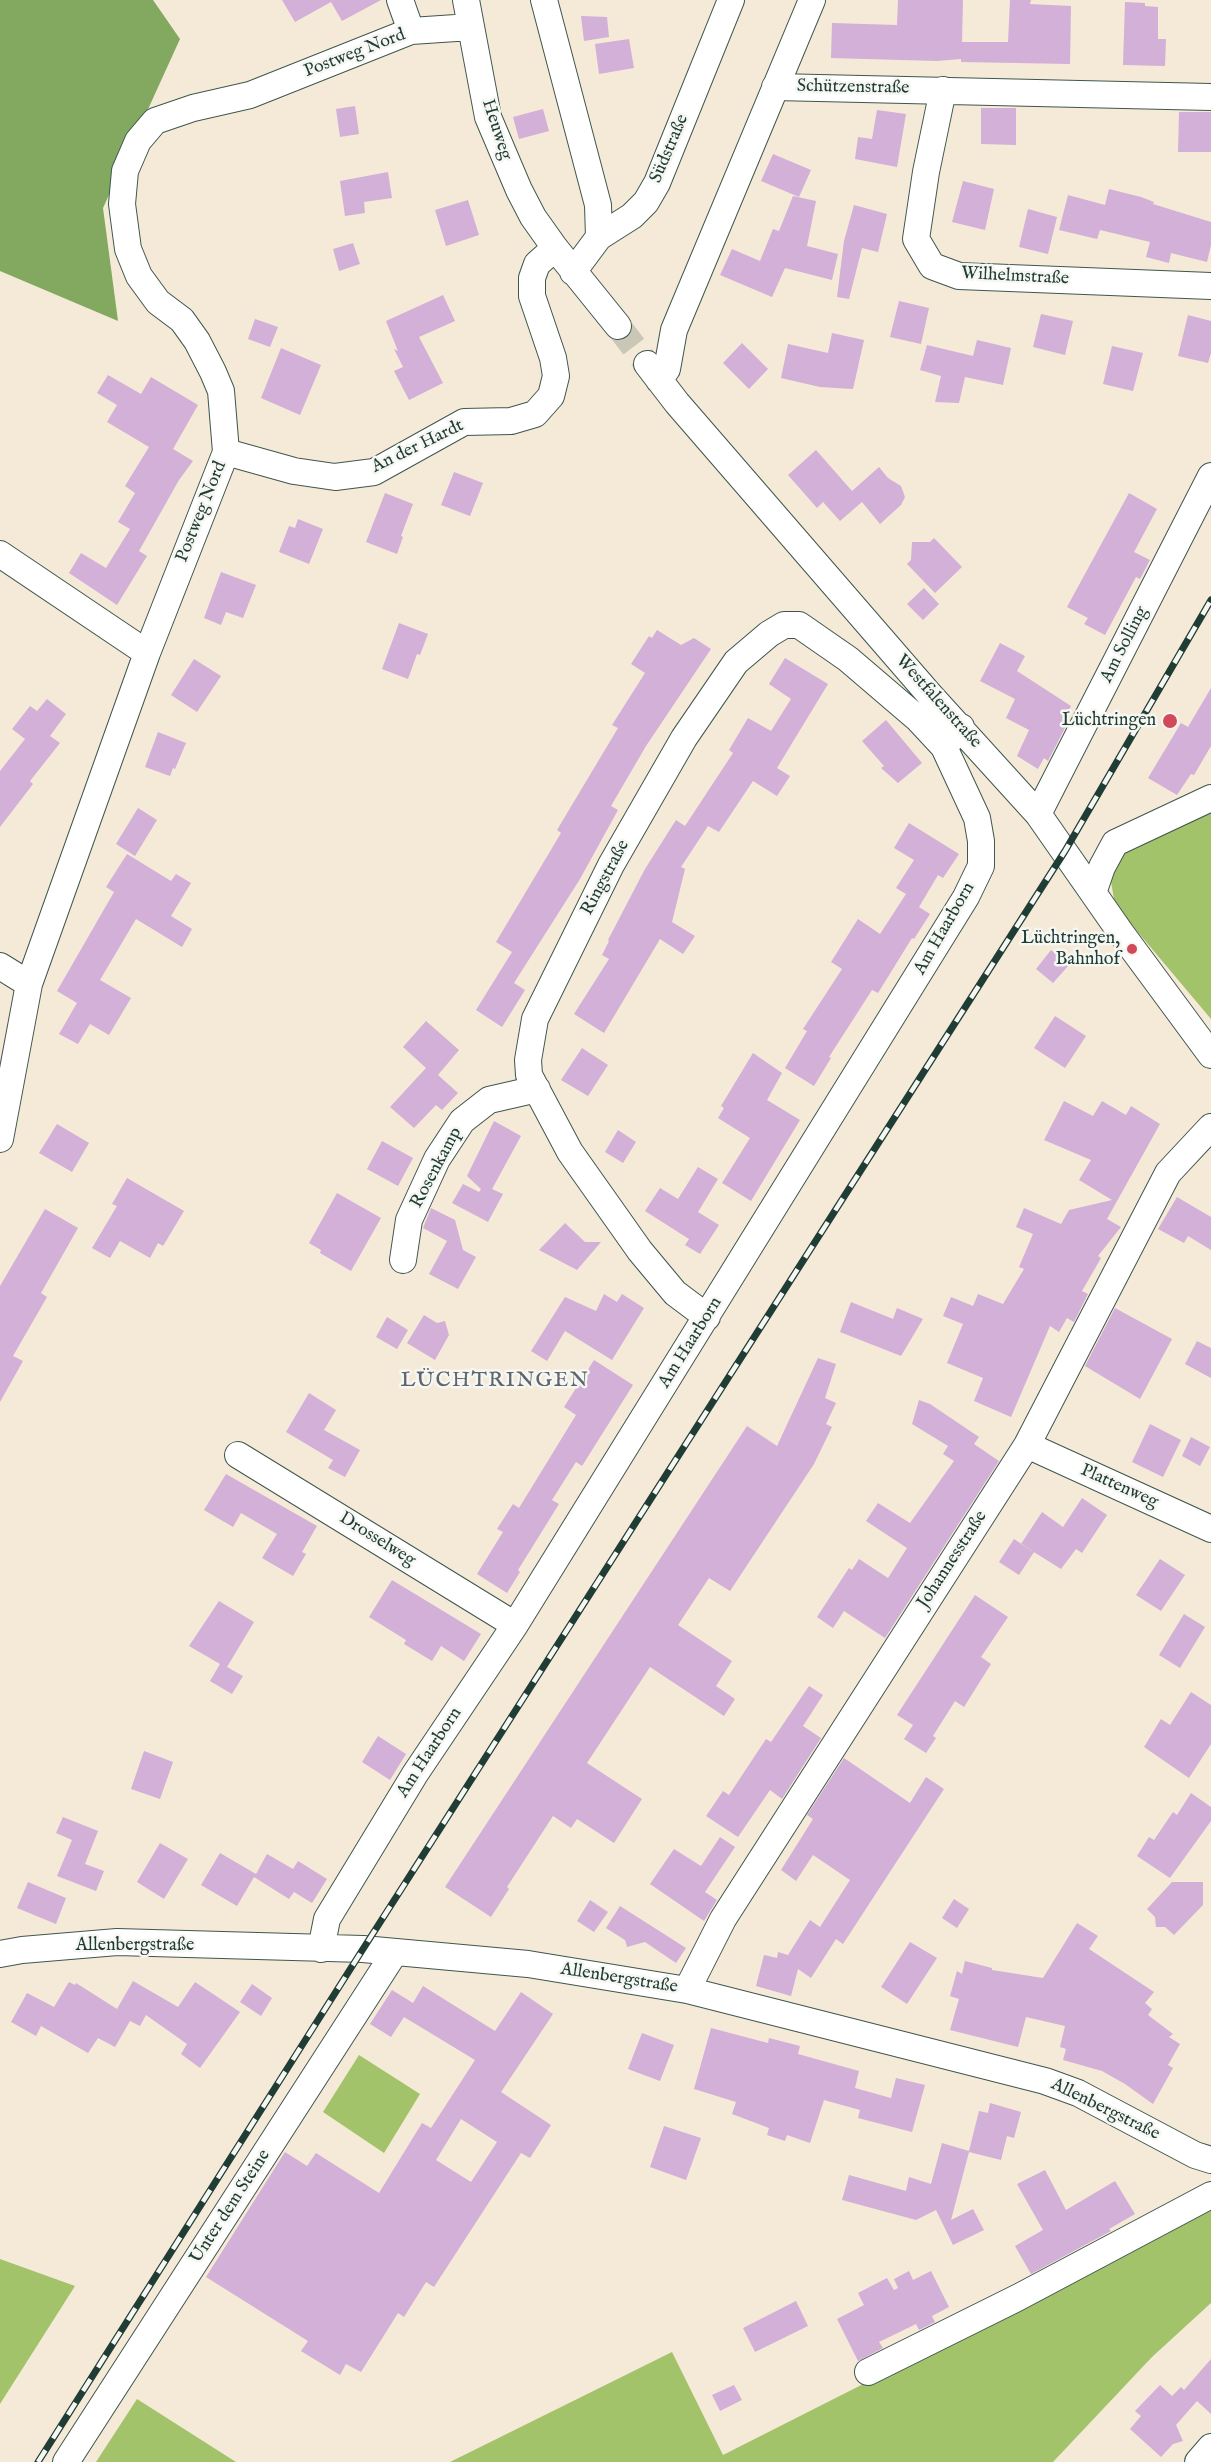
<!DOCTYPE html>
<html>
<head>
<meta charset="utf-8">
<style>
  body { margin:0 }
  canvas { display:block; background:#f5e9d8 }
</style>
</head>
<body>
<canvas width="1211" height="2462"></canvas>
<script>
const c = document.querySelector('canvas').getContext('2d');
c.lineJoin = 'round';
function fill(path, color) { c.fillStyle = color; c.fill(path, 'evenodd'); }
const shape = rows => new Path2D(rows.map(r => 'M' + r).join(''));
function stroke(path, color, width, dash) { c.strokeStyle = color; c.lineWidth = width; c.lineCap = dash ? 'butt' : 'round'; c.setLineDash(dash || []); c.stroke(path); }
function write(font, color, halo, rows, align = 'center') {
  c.font = font + ' "IM FELL English",serif'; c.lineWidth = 5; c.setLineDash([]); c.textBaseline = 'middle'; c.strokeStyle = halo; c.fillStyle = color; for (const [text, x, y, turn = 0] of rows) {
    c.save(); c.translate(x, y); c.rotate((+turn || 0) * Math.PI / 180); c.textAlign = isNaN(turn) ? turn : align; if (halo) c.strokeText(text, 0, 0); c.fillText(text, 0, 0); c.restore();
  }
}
const green = shape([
  [1211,811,1211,1019,1115,905,1110,876,1124,852],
  [359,2055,420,2094,384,2153,323,2112],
  [1211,2208,1211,2303,1152,2357,1053,2462,450,2462,672,2352,723,2455],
  [0,2259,75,2286,0,2404],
  [137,2399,236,2462,96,2462]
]);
const forest = shape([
  [0,0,153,0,180,39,103,208,118,321,0,271]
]);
const building = shape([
  [282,0,381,0,342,21,331,2,295,22],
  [898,0,963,0,962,42,1008,42,1010,0,1031,0,1030,4,1071,6,1070,64,961,62,961,59,937,61,831,58,832,23,897,25],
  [1125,2,1145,3,1145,6,1158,7,1158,39,1166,39,1165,66,1123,65],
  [581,16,607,17,609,37,584,41],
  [629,39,634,68,599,74,595,44],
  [355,106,359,134,340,137,336,109],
  [981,108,1016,108,1016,145,981,144],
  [543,109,549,131,519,139,513,117],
  [877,110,906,114,897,167,855,159,858,137,872,139],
  [1179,112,1211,112,1211,152,1178,152],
  [773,154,811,170,799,197,761,181],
  [388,172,392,198,364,202,365,213,345,216,340,181],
  [963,181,994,189,985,230,952,222],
  [1109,189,1141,197,1154,202,1153,204,1211,222,1211,245,1207,262,1171,253,1169,263,1146,257,1150,242,1100,230,1097,239,1059,230,1068,195,1105,205],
  [793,196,816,201,807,246,838,254,832,280,785,268,772,297,720,275,732,249,760,261,773,229,779,231],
  [468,200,479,235,446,246,435,210],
  [854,205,887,214,878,252,862,248,849,299,837,297,844,241],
  [1028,209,1057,217,1048,254,1019,247],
  [353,243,360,264,339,271,333,249],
  [443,295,455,321,419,337,443,383,409,400,394,371,403,367,394,349,398,351,386,321],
  [899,301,929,308,921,344,890,337],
  [1041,314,1073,321,1065,355,1033,347],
  [1188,315,1211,321,1211,353,1208,363,1178,356],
  [255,319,278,327,270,347,248,339],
  [832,333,864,340,853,389,820,387,781,378,788,344,828,353],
  [977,340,1011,348,1003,385,965,377,959,403,935,402,941,376,920,370,927,345,973,356],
  [742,343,768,369,749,389,723,363],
  [1112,346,1143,353,1133,391,1103,384],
  [281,348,321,365,300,415,261,398],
  [108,375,141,394,151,377,198,405,173,449,193,461,179,480,139,551,147,556,117,605,69,573,81,553,106,568,130,529,118,522,135,493,125,486,149,447,107,422,117,405,97,393],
  [816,450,852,491,879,467,888,478,901,486,905,497,901,505,880,524,862,502,840,521,823,502,817,508,788,475],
  [454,472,483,483,470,516,441,505],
  [385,493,413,504,401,536,403,537,397,554,366,542],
  [1129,493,1157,509,1134,552,1150,560,1140,579,1136,577,1105,635,1084,624,1088,618,1067,607],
  [298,519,323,529,309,564,279,552,289,526,295,528],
  [934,538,962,567,935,593,907,564,911,560,912,542,930,542],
  [221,572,256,585,243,618,226,612,221,625,204,618],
  [924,588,939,604,923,620,907,604],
  [399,623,428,634,420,655,417,654,408,679,382,669],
  [657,630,681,645,694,638,711,649,646,746,611,806,618,810,580,879,514,983,525,990,502,1027,476,1010,512,952,496,942,561,833,557,830,618,728,612,725,645,673,631,664,649,636,652,638],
  [1000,643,1025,656,1017,671,1071,706,1063,721,1067,724,1048,761,1044,758,1038,769,1017,756,1029,730,1006,718,1015,699,980,681],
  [785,658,828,684,777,768,790,776,777,796,753,781,719,832,708,826,681,867,685,869,672,922,695,936,683,954,660,939,604,1033,574,1014,609,959,602,955,609,941,608,940,645,869,669,831,676,820,685,826,733,753,729,750,748,718,771,731,791,699,769,684],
  [194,659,221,676,197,712,171,695],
  [1211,688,1211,746,1194,775,1191,774,1177,795,1148,778,1181,723,1188,727],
  [47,699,66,714,50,736,60,743,30,781,33,784,0,827,0,771,25,739,12,729,30,706,37,711],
  [886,720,922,763,898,783,881,768,884,766,862,741],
  [158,732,186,743,175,769,173,768,170,776,145,767],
  [138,808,157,820,135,856,116,844],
  [909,823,959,854,943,878,938,875,919,907,930,914,914,939,912,938,878,993,872,990,829,1057,831,1058,814,1086,785,1068,807,1031,803,1029,842,969,831,962,858,919,880,934,906,894,896,888,914,860,894,848],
  [127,854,171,881,176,874,191,883,171,916,192,929,182,947,136,919,100,980,131,998,109,1035,90,1024,78,1044,59,1034,77,1003,57,991,114,892,106,887],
  [1051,950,1069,965,1053,983,1036,969],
  [1055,1016,1086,1036,1065,1068,1034,1048],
  [426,1021,459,1050,438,1075,458,1093,442,1110,436,1105,414,1128,390,1107,426,1068,403,1047],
  [582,1048,608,1065,588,1096,561,1080],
  [753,1053,782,1073,767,1100,800,1120,751,1201,722,1183,750,1138,718,1118,724,1108,721,1106],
  [1064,1101,1093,1116,1102,1101,1126,1115,1131,1106,1160,1124,1107,1219,1121,1227,1098,1256,1101,1258,1082,1291,1088,1294,1074,1322,1067,1318,1059,1332,1050,1326,1011,1417,974,1401,983,1378,947,1363,963,1324,943,1316,951,1297,973,1306,978,1294,1003,1304,1024,1269,1019,1267,1033,1234,1016,1227,1024,1208,1061,1224,1069,1210,1112,1200,1079,1180,1091,1160,1044,1140],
  [494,1121,521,1136,492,1189,503,1194,488,1222,452,1203,463,1184,479,1192,481,1189,467,1176],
  [57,1124,89,1143,72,1172,39,1153],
  [618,1130,636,1142,623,1163,605,1152],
  [382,1141,413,1158,398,1186,367,1169],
  [698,1167,718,1179,698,1212,719,1225,700,1254,685,1245,689,1239,645,1211,660,1188,678,1199],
  [127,1178,184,1211,163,1246,158,1243,150,1258,120,1241,110,1258,92,1248,117,1206,112,1204],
  [337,1193,381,1218,351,1271,320,1253,321,1250,309,1243],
  [1177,1197,1211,1217,1211,1250,1188,1236,1184,1243,1158,1229],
  [431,1208,455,1220,463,1250,476,1257,458,1289,429,1274,447,1241,423,1228],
  [45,1209,78,1228,41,1293,47,1297,13,1356,23,1361,0,1402,0,1286],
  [565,1223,585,1242,601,1242,577,1270,539,1250],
  [604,1294,617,1302,622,1294,644,1308,612,1360,565,1331,547,1361,531,1351,565,1297,596,1311],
  [851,1302,893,1319,897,1308,923,1319,901,1356,840,1332],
  [1115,1308,1172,1339,1140,1399,1085,1366],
  [424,1315,437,1323,445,1321,449,1335,435,1360,407,1343],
  [387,1317,408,1330,397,1349,376,1337],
  [1197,1341,1211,1348,1211,1378,1185,1364],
  [818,1358,836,1364,825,1398,836,1403,826,1424,832,1427,814,1464,730,1591,709,1578,678,1625,732,1661,716,1686,735,1699,724,1716,650,1667,587,1763,642,1799,614,1843,577,1819,571,1828,553,1816,507,1887,509,1889,491,1917,445,1887,747,1426,777,1446],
  [594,1360,633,1385,582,1466,576,1462,552,1500,559,1504,518,1570,520,1572,507,1593,477,1574,503,1532,497,1529,513,1504,519,1508,576,1415,564,1407],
  [309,1393,336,1410,324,1430,360,1450,345,1477,328,1468,333,1460,286,1432],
  [919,1400,930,1404,979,1437,974,1444,999,1461,885,1638,844,1611,833,1628,817,1617,849,1568,852,1570,859,1559,888,1578,907,1548,866,1521,878,1503,910,1523,954,1461,943,1454,948,1446,912,1424],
  [1150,1424,1181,1440,1163,1477,1132,1462],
  [1191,1437,1210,1447,1200,1466,1182,1456],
  [226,1474,317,1526,302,1552,306,1554,293,1576,262,1558,277,1534,241,1513,233,1527,204,1510],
  [1082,1498,1107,1515,1082,1553,1076,1549,1061,1569,1021,1544,1042,1512,1063,1527],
  [1014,1539,1034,1552,1019,1575,999,1562],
  [1160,1559,1185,1575,1161,1611,1136,1595],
  [392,1580,481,1634,464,1661,441,1646,432,1661,404,1644,406,1640,369,1617],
  [975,1595,1008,1617,981,1657,991,1664,964,1707,955,1701,933,1736,936,1738,926,1753,904,1739,913,1725,897,1715],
  [219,1601,254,1622,227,1667,243,1676,232,1694,210,1681,220,1664,189,1646],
  [1184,1614,1205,1627,1180,1668,1159,1655],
  [809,1686,823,1695,803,1726,821,1738,782,1799,770,1790,738,1837,706,1816,723,1791,729,1795,766,1739,771,1742],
  [1191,1692,1211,1705,1211,1744,1189,1778,1144,1747,1161,1719,1170,1725],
  [378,1736,406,1754,390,1780,362,1762],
  [144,1751,173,1762,160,1799,131,1789],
  [844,1758,910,1803,926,1777,944,1789,843,1944,836,1939,811,1978,798,1969,791,1996,756,1986,764,1955,777,1958,778,1952,788,1955,810,1920,820,1927,850,1880,813,1855,796,1881,781,1870,813,1819,807,1815],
  [1191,1793,1211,1807,1211,1821,1170,1878,1137,1856,1149,1837,1154,1840,1173,1812,1177,1815],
  [63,1817,98,1831,85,1864,104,1871,96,1891,57,1876,72,1840,56,1833],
  [720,1837,735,1847,705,1892,717,1900,704,1921,650,1884,674,1849,701,1866],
  [160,1843,188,1859,164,1899,137,1882],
  [220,1853,256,1874,267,1854,293,1869,298,1861,327,1879,312,1903,294,1892,289,1899,254,1877,237,1906,201,1885],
  [28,1882,66,1898,56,1924,17,1908],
  [1172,1882,1203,1882,1203,1905,1174,1935,1165,1927,1156,1927,1155,1917,1147,1909],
  [954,1899,969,1909,957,1928,942,1918],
  [590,1900,608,1912,594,1932,577,1921],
  [620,1906,686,1948,676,1963,645,1942,627,1947,625,1940,606,1928],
  [1077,1923,1098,1936,1089,1949,1154,1992,1145,2003,1152,2009,1148,2015,1173,2034,1169,2037,1180,2044,1168,2065,1173,2068,1153,2104,1125,2084,1102,2071,1063,2060,1066,2049,1060,2047,1065,2026,1026,2017,1018,2047,950,2030,959,1999,950,1996,957,1971,962,1974,965,1961,992,1968,992,1970,1043,1978],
  [910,1942,937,1958,907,2004,881,1987],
  [133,1981,178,2007,195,1982,240,2012,200,2068,181,2054,187,2044,146,2015,140,2026,130,2021,115,2047,98,2038,88,2053,41,2026,36,2036,11,2022,27,1993,54,2007,69,1982,75,1985,76,1983,117,2009],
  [252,1984,272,1998,261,2016,240,2002],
  [423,1986,495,2031,521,1992,553,2014,501,2092,551,2125,530,2158,521,2153,434,2287,426,2282,404,2317,398,2313,361,2372,346,2364,340,2375,301,2351,308,2341,206,2277,285,2152,307,2166,316,2153,379,2193,422,2123,431,2128,475,2060,404,2017,391,2037,370,2024,392,1990,413,2003],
  [461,2119,497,2142,471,2182,436,2160],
  [711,2028,768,2043,769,2038,800,2046,798,2054,859,2071,855,2088,891,2098,896,2078,925,2085,912,2132,858,2118,860,2110,824,2100,810,2143,787,2135,785,2141,767,2135,769,2128,732,2114,736,2102,694,2089],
  [642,2033,674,2045,660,2081,628,2069],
  [990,2103,1021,2112,1014,2138,1007,2136,1001,2160,969,2152,951,2220,973,2209,984,2230,953,2245,936,2210,916,2220,842,2200,849,2175,906,2191,909,2177,931,2184,942,2143,969,2151,979,2111,988,2113],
  [664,2126,701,2138,686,2180,650,2167],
  [1045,2170,1066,2210,1115,2181,1135,2214,1109,2229,1111,2231,1031,2274,1015,2246,1043,2230,1017,2184],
  [909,2271,913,2280,931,2271,949,2307,932,2316,935,2322,919,2330,916,2324,879,2342,883,2348,858,2361,837,2319,864,2305,858,2293,887,2278,894,2290,898,2288,894,2279],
  [796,2301,808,2326,755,2352,743,2328],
  [1211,2359,1211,2414,1197,2401,1176,2425,1183,2441,1173,2444,1161,2457,1130,2429,1141,2416,1135,2411,1160,2385,1172,2396,1181,2387,1184,2390],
  [734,2385,742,2400,720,2411,712,2395]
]);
const minorTunnel = shape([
  [618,326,647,364]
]);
const minor = shape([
  [400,0,411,31],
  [466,0,488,117,519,190,533,217,555,248,618,326],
  [544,0,598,205,599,237],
  [775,87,1211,97],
  [943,90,926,172,916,239,932,266,959,276,1211,286],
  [573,272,599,237,632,216,646,202,657,183,731,0],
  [647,364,677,403,929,694,1038,814,1121,933,1211,1055],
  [659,380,667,369,674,330,812,0],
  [226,452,294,471,335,477,374,472,464,422,511,421,535,414,551,396,556,376,553,358,532,296,532,278,537,264,555,248],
  [0,554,147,653],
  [1038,814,1211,476],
  [1093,893,1102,867,1115,843,1211,798],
  [0,966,29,984],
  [0,1139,29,984,147,653,226,452,221,391,213,372,197,341,182,320,158,302,139,276,128,249,122,204,125,171,138,141,155,121,193,108,250,95,411,31,471,27],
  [403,1260,409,1220,437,1159,462,1121,489,1100,537,1089],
  [707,1317,675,1293,640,1251,570,1152,529,1075,528,1060,535,1019,611,865,684,738,736,662,769,634,784,625,799,625,848,659,917,718,944,747],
  [1027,1445,1211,1529],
  [238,1455,515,1625],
  [321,1949,327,1919,415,1774,515,1625,966,897,981,866,981,841,977,818,944,747,961,727],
  [0,1954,22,1950,117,1942,363,1949,528,1964,687,1990,1045,2081,1078,2093,1195,2155,1211,2160],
  [687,1990,723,1919,1027,1445,1168,1173,1211,1127],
  [868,2372,1017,2298,1211,2195],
  [66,2462,395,1952],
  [1198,2462,1211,2447]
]);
const rail = shape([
  [38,2462,363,1949,1065,851,1211,600]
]);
const markers = [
  [1170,721,8,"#d1495b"],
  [1132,949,6,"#d1495b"]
];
const streetNames = [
  ["Postweg Nord",355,54,-21],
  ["Schützenstraße",853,88,1],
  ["Heuweg",496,130,72],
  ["Südstraße",670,149,-67],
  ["Wilhelmstraße",1015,277,3],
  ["An der Hardt",418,447,-26],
  ["Postweg Nord",202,512,-68],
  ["Am Solling",1125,645,-63],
  ["Westfalenstraße",938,702,48],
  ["Ringstraße",606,878,-62],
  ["Am Haarborn",945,929,-60],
  ["Rosenkamp",437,1168,-62],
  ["Am Haarborn",691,1343,-58],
  ["Plattenweg",1119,1487,24],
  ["Drosselweg",377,1540,32],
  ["Johannesstraße",953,1560,-57],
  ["Am Haarborn",430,1753,-57],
  ["Allenbergstraße",135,1946],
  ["Allenbergstraße",619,1979,9],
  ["Allenbergstraße",1105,2110,26],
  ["Unter dem Steine",231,2207,-57]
];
const poiNames = [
  ["Lüchtringen",1156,721],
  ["Lüchtringen,",1120,939],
  ["Bahnhof",1120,960]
];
const quarterNames = [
  ["LÜCHTRINGEN",495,1382]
];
fill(green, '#a3c36b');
fill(forest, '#82a95f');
fill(building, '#d2b0d8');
stroke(minorTunnel, '#cac7b7', 26, [26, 13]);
stroke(minor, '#3f574d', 28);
stroke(minor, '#fff', 26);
stroke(rail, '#1f3d34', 7);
stroke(rail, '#f6f6f2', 4.5, [14]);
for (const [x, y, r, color] of markers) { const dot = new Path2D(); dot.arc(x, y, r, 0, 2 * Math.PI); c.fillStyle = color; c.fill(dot); stroke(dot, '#f6f6f2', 2); }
write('18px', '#1f3d34', '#f6f6f2', streetNames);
write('18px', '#1f3d34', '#f6f6f2', poiNames, 'right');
c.letterSpacing = '1.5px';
write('21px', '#5e656d', '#f6f6f2', quarterNames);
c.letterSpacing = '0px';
</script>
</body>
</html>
